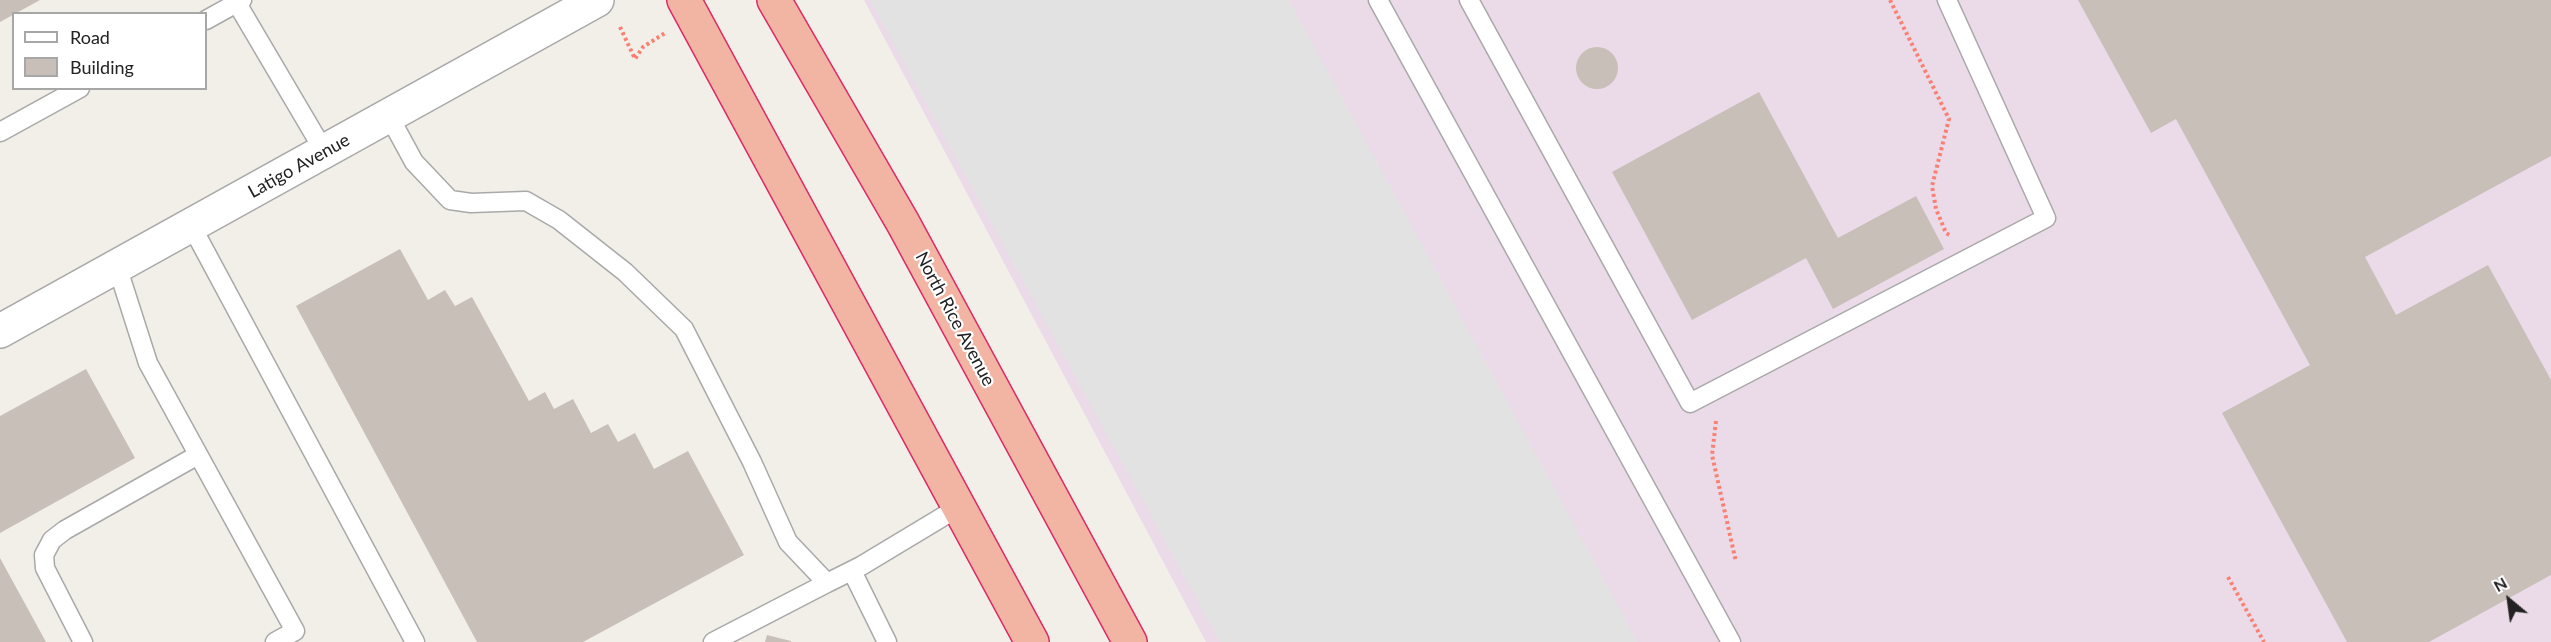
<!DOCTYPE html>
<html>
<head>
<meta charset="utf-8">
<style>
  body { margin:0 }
  #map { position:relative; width:2551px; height:642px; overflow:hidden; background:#f2efe9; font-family:Lato,sans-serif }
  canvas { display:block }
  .legend { position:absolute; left:12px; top:12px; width:195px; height:78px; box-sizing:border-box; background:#fff; border:2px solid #a7a7a7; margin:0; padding:8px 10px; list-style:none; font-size:18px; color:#222 }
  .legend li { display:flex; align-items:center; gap:12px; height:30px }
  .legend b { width:30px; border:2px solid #a7a7a7 }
  .north { position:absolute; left:2479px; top:570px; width:60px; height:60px; -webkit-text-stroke:4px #fff; paint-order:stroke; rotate:331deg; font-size:16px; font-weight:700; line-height:24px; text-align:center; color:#222 }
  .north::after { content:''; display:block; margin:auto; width:21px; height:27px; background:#222; clip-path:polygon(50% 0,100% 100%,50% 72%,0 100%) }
</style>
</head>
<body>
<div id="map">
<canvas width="2551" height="642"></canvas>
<ul class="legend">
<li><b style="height:8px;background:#fff"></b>Road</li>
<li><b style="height:16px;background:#c7bfb8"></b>Building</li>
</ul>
<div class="north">N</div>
</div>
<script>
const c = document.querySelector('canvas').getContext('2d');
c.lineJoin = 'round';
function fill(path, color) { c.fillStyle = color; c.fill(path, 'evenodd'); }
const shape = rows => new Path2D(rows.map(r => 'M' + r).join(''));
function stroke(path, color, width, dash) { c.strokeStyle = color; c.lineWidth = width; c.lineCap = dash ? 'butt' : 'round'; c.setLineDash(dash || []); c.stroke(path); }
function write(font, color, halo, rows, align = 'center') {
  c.font = font + ' Lato,sans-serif'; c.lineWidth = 4.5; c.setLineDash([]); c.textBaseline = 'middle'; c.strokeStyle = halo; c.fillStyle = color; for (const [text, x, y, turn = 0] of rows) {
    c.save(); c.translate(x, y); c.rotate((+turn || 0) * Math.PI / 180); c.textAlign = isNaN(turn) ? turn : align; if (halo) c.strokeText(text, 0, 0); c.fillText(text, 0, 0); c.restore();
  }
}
const industrial = shape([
  [864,0,2551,0,2551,642,1206,642]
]);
const parking = shape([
  [870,0,1289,0,1638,642,1220,642]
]);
const building = shape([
  [0,0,40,0,0,22],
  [2078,0,2551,0,2551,156,2365,257,2396,315,2488,265,2551,380,2551,575,2429,642,2347,642,2222,413,2310,365,2176,119,2151,133],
  '1576 68a21 21 0 1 1 42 0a21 21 0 1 1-42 0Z',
  [1759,92,1838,238,1916,196,1944,249,1833,309,1806,258,1692,320,1612,172],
  [400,249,428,300,445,290,455,306,472,297,529,401,545,392,554,409,573,399,591,433,608,424,618,442,635,433,654,469,688,451,744,555,583,642,477,642,296,306],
  [86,369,135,458,0,533,0,416],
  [0,558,46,642,0,642],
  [767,635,791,641,791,642,765,642]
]);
const path = shape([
  [1890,0,1949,119,1932,186,1936,209,1946,233,1951,236],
  [620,27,635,59,643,47,665,33],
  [1716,421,1712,455,1736,562],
  [2228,577,2264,642]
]);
const service = shape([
  [235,0,324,151],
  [1378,0,1731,642],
  [1469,0,1690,403,2046,218,1947,0],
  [206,20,242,0],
  [389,116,414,162,450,200,471,203,526,201,559,220,625,272,684,329,752,462,788,542,827,583,861,566,959,507],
  [0,132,80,88],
  [191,225,415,642],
  [117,266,148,363,295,631,275,642],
  [852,571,887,642],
  [83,642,45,568,44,555,52,540,65,530,198,455],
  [713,642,827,583]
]);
const minor = shape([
  [0,331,597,0]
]);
const trunk = shape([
  [684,0,1032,642],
  [774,0,903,223,1130,642]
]);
const streetNames = [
  ["Latigo Avenue",299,166,-29],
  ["North Rice Avenue",955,319,62]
];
fill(industrial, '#ebdbe8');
fill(parking, '#e2e2e2');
fill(building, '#c7bfb8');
stroke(service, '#a9a9a9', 21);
stroke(minor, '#a9a9a9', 36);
stroke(trunk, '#dc2a67', 36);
stroke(path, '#fa8072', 4, [3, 3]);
stroke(service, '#fff', 18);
stroke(minor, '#fff', 33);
stroke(trunk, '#f2b4a3', 33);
write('18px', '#222', '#fff', streetNames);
</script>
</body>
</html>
